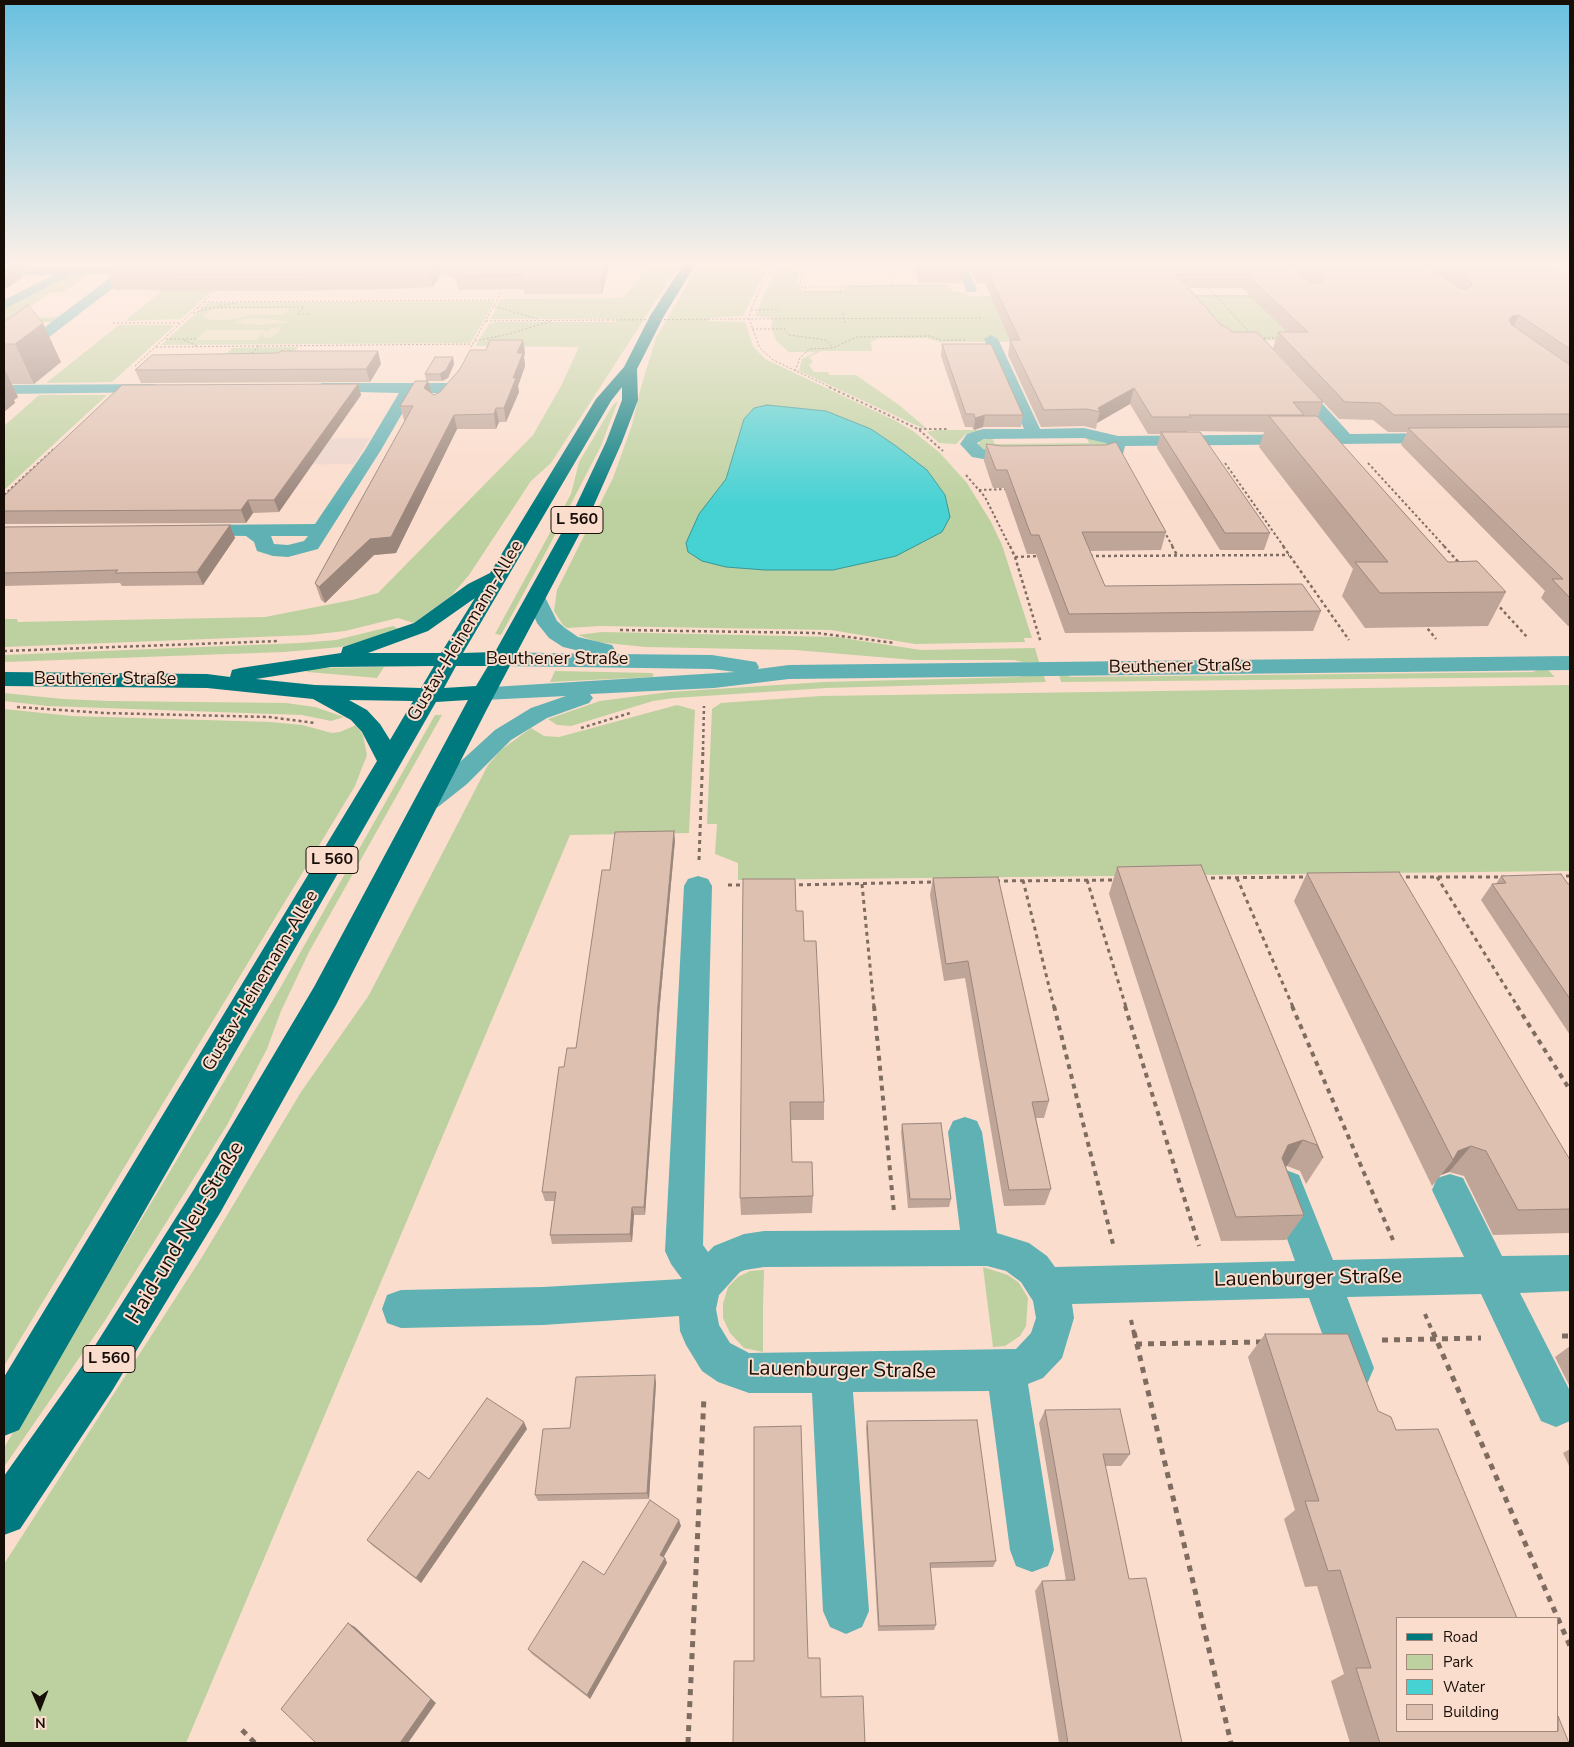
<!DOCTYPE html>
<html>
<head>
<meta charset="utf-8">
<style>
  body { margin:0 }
  #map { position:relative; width:1574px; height:1747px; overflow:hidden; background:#fbddcd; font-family:"Nunito Sans",sans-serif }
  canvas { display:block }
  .frame { position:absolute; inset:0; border:5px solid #170e08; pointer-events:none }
  .legend { position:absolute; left:1396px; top:1617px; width:162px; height:115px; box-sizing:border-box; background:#fbddcd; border:1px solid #a08a7e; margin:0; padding:6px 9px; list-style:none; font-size:15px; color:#170e08 }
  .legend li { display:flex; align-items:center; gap:10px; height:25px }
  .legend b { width:25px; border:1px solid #a08a7e }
  .north { position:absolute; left:15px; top:1682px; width:50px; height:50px; -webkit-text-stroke:4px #fbddcd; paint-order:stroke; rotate:179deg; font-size:14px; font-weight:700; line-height:20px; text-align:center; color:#170e08 }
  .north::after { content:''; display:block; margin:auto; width:18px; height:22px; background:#170e08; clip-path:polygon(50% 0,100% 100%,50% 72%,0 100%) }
</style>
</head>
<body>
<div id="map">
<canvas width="1574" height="1747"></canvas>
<div class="frame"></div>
<ul class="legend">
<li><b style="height:6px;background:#007a7e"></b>Road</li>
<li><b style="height:14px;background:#bcd19f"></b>Park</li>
<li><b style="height:14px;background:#46d1d3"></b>Water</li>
<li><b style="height:14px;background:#dec0b1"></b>Building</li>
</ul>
<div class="north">N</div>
</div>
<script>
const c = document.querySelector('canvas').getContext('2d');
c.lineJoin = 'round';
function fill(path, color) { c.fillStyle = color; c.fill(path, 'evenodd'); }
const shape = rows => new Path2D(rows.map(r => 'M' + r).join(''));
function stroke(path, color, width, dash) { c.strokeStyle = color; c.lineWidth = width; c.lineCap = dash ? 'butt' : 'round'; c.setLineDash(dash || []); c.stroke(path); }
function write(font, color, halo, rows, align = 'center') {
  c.font = font + ' "Nunito Sans",sans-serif'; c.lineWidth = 4; c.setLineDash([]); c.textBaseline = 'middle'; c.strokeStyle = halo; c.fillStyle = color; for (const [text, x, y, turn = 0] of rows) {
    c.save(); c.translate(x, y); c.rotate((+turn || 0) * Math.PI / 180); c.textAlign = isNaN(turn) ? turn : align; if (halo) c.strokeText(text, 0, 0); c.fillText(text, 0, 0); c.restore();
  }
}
const industrial = shape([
  [370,438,354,464,265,465,284,439]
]);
const green = shape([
  [652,262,681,262,551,463,531,481,469,575,451,596,414,623,398,618,345,631,309,635,4,647,4,619,17,619,18,622,265,617,352,600,378,593,533,435,561,386,579,347,475,346,489,324,495,322,615,322,617,319,491,319,500,299,623,298],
  [700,262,773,262,761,280,743,316,709,318,709,321,745,322,753,346,765,359,894,420,913,431,940,453,967,483,991,522,1002,545,1032,638,1024,638,1025,642,915,644,831,630,601,626,567,628,563,625,554,611,557,590,613,478,632,425,641,387,656,338],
  [781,262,802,262,796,284,803,291,844,291,844,285,948,284,954,292,966,293,968,296,1436,294,1570,328,1496,339,939,342,927,338,879,338,871,342,872,351,821,351,809,357,813,362,809,365,814,372,828,372,829,375,856,375,899,405,926,428,922,428,799,371,802,359,816,352,789,352,777,342,771,327,773,318,755,316,764,294],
  [81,273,91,273,63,292,51,292,14,319,61,317,55,322,4,322,4,307,65,276],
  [231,274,181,319,125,321,181,275],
  [490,301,494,302,486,317,471,342,467,343,161,345,206,304,212,303],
  [119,325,170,325,174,326,112,382,46,383],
  [298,347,270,381,200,381,232,348],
  [39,395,107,395,4,490,4,426],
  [618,401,601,446,547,550,501,635,495,634,571,494,579,462,613,405],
  [936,430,986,430,966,434,956,444,939,443,927,432],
  [1086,437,1103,440,1108,446,1094,452,1091,445,996,446,983,450,978,446,980,441,989,438,992,438,995,444,1089,443],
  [393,626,401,630,341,647,284,652,4,662,4,655,300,643,336,640],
  [602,632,836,637,921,650,1035,648,1039,662,1022,662,1014,660,914,660,795,650,645,647,597,642,578,635],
  [384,667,377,678,308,672,304,670,310,668],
  [1537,670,1548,670,1555,677,1061,682,1059,674,1072,677,1533,672],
  [555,671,652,673,654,675,652,677,550,682],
  [1043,674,1046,682,826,688,674,698,653,701,571,726,557,725,548,719,600,701,669,692,824,682,1019,677,1026,675],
  [1570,685,1570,871,738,880,738,863,715,854,717,824,707,824,712,709,721,703,821,696],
  [4,693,63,699,109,701,286,703,315,707,344,717,331,721,302,715,48,706,4,701],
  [677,705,695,710,689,833,570,835,186,1743,4,1743,4,1564,202,1257,301,1092,369,995,488,765,501,750,531,728,544,736,559,737],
  [4,709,72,716,271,722,302,725,332,733,340,732,356,725,363,735,367,755,355,786,4,1366],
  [435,715,442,715,309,952,281,1011,267,1049,227,1125,104,1322,4,1467,5,1446,279,990],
  [983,1267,1008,1275,1019,1283,1028,1298,1026,1326,1020,1336,1005,1346,993,1347],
  [764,1270,763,1307,763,1352,744,1348,730,1333,723,1318,723,1304,728,1287,738,1277,750,1271]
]);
const sand = shape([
  [217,308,289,308,285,314,279,315,252,315,227,320,211,320,204,317,203,316,209,311],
  [260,318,289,322,290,322,263,325,235,323,245,319],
  [279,327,281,330,271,338,264,337,263,333,257,340,196,340,206,330,266,330,265,333,270,329]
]);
const water = shape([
  [767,405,826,411,871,429,896,446,927,470,945,495,950,517,942,532,896,556,833,570,765,570,726,567,702,561,688,552,686,543,699,514,726,479,744,419,754,408,767,405]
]);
const pathFar5 = shape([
  [778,262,761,287,750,312,749,319,760,348,773,360,832,388],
  [807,262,799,287,945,286],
  [887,262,893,286],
  [1206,285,1251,334],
  [805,287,806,292,841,292,840,287],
  [1193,296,1254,296],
  [204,302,497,300],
  [220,306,236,303],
  [494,306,537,319],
  [197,308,304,307],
  [303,308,298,314,311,314],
  [751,310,778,309],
  [193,313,209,309],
  [843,313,845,324],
  [731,319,981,318],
  [486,321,608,320],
  [113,323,181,323],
  [752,329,785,329,789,335,826,340,833,348],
  [1260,338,1279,338],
  [166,339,198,339],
  [184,340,197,346],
  [475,341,509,334,551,321],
  [156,347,473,344],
  [471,347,502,291],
  [249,356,259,346],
  [135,366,218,288],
  [795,371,800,358,809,349,833,348,857,337,929,336,941,340,966,340]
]);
const pathFar4 = shape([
  [829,387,918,429,943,451],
  [919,429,947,429],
  [1225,463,1284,547],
  [1368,463,1445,547],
  [966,475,985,497,1010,547],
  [979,490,1008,489],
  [4,495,55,448],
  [1164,531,1173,547]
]);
const pathFar3 = shape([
  [1010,546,1015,557,1041,643],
  [1172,546,1177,555],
  [1283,546,1349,640],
  [1444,546,1460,564],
  [1090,556,1289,555],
  [1015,557,1039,556],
  [1496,603,1527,637],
  [1424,624,1436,639],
  [620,630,817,633,895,643],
  [4,651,279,641],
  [17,707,104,713,269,717,315,723],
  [581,728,630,713],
  [703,750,704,706]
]);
const pathFar2 = shape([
  [699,860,703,749],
  [1558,876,1570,876],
  [1398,877,1505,877],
  [1437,877,1518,1007],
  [1203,878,1307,877],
  [1237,878,1293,1007],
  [1023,880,1054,1007],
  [1087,880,1126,1007],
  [996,881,1117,880],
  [862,884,874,1007],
  [728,885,747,885],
  [791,885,935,882]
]);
const pathFar1 = shape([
  [874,1006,894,1212],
  [1054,1006,1114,1248],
  [1125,1006,1199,1246],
  [1292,1006,1393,1240],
  [1517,1006,1570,1090],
  [1425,1314,1433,1333],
  [1131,1320,1134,1333]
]);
const path = shape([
  [1134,1332,1231,1743],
  [1433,1332,1570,1646],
  [1562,1336,1570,1336],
  [1382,1340,1481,1338],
  [1136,1344,1263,1342],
  [242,1730,255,1743],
  [688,1743,704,1396]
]);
const minor = shape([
  [552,262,564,262,560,269,551,272,402,273,396,269,402,265,549,264,552,262],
  [953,262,965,262,977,289,975,292,967,292,953,262],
  [131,264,151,267,153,270,147,274,131,274,9,368,4,369,4,358,115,274,81,273,71,275,4,309,4,300,54,275,4,275,4,267,125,267,131,264],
  [991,335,998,339,1040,429,1084,428,1118,436,1333,434,1288,382,1295,378,1300,379,1350,434,1441,433,1449,438,1441,443,1125,446,1123,454,1102,461,999,462,978,458,972,457,960,444,967,434,983,429,1024,429,984,339,991,335],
  [1084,438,1106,443,1109,447,1100,451,999,452,983,449,977,443,984,439,1084,438],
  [322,383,446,383,454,388,446,393,414,393,381,450,318,549,288,557,273,556,257,551,254,542,246,536,189,535,187,531,189,527,196,525,315,524,365,450,399,393,317,391,314,388,322,383],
  [271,536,308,536,304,541,288,545,274,544,271,536],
  [154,384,162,389,159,392,4,394,4,385,154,384],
  [536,591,543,593,557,621,565,628,578,637,612,645,615,650,612,654,712,655,756,662,759,667,758,669,789,665,1570,656,1570,670,789,679,714,688,590,694,593,698,589,703,547,718,511,740,467,784,438,807,429,809,420,807,416,801,420,795,449,772,495,730,531,708,566,696,484,700,476,698,473,693,476,688,735,672,712,669,502,666,494,664,491,659,494,654,502,652,592,654,563,647,549,638,537,623,526,597,529,593,536,591],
  [698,876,708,879,712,886,703,1245,708,1252,714,1246,744,1234,764,1231,960,1230,948,1132,953,1121,965,1117,977,1121,982,1132,997,1233,1029,1243,1047,1256,1055,1267,1295,1261,1268,1186,1273,1175,1286,1170,1299,1175,1333,1260,1464,1257,1432,1190,1437,1178,1450,1174,1463,1178,1502,1256,1570,1255,1570,1291,1520,1293,1570,1391,1570,1421,1556,1427,1541,1421,1481,1294,1347,1297,1374,1368,1368,1382,1354,1388,1340,1382,1309,1298,1072,1304,1074,1318,1062,1358,1043,1378,1028,1384,1054,1550,1048,1566,1032,1572,1016,1566,1010,1550,989,1391,853,1392,869,1611,862,1627,846,1634,830,1627,823,1611,812,1393,749,1393,718,1382,702,1371,686,1345,680,1331,679,1316,543,1325,401,1328,387,1323,382,1309,387,1295,401,1290,543,1287,682,1279,671,1264,665,1251,684,886,688,879,698,876],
  [978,1266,987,1266,1006,1271,1021,1282,1033,1301,1036,1318,1031,1333,1016,1349,749,1353,730,1343,719,1325,716,1309,719,1295,740,1272,745,1270,764,1267,978,1266]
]);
const major = shape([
  [685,262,697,262,664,316,637,369,638,400,622,442,590,514,486,711,336,1005,220,1213,112,1391,20,1529,4,1535,4,1476,84,1363,194,1189,314,987,468,700,436,702,19,1430,4,1436,4,1377,377,761,362,732,351,720,313,699,207,688,4,686,4,672,207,674,230,677,232,670,240,668,341,653,343,647,414,623,468,584,490,573,596,399,624,367,650,316,685,262],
  [622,387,622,400,606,442,572,514,495,652,463,653,611,401,622,387],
  [475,598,441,653,368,653,428,631,475,598],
  [434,666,421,688,315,685,256,679,331,667,434,666],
  [456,666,488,666,476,686,444,688,456,666],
  [349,700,413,701,390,740,380,724,367,710,349,700]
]);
const pathBridge = shape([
  [608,320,731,319]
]);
const wall = shape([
  [4,262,615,262,613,267,609,267,602,294,524,294,524,289,458,290,456,280,447,274,445,263,439,263,441,274,433,287,394,289,289,291,114,290,107,273,121,262,18,265,23,277,4,290],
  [912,262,959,262,962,269,961,283,919,283],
  [967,262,1545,262,1570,277,1570,626,1568,626,1541,598,1545,591,1401,445,1407,432,1388,432,1373,420,1339,419,1273,348,1278,332,1287,332,1242,288,1189,288,1222,326,1232,332,1323,402,1318,417,1448,562,1506,592,1488,626,1365,628,1342,596,1353,569,1259,447,1264,432,1187,431,1270,533,1264,550,1220,550,1157,448,1160,434,1148,434,1130,404,1097,423,1096,429,1084,426,1041,427,1008,355,1010,340,985,283,976,283],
  [4,322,61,362,34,384,12,384,18,397,14,400,15,403,4,412],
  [523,340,525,353,524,357,525,366,518,386,519,392,506,422,499,422,496,429,457,429,396,553,374,555,325,603,321,600,315,583,405,420,404,420,400,406,426,381,425,374,454,364,448,378,442,381,428,381,431,393,434,395,440,392,486,350],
  [942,344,1023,415,1021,427,983,427,974,430,972,427,965,427,941,356],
  [381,364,370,382,141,383,135,370],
  [358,384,361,395,279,512,253,513,246,523,4,524,4,496],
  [986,444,1166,532,1161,550,1090,551,1105,586,1321,611,1313,631,1065,633,1036,554,1027,554,1004,488,993,488,984,461],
  [230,525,235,538,203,585,122,586,120,583,4,586,4,527],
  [675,840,659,1014,645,1215,634,1215,632,1242,552,1244,550,1235,554,1201,545,1201,542,1192,564,1067,576,1048,610,870],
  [1201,865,1323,1158,1306,1184,1300,1171,1287,1166,1286,1167,1304,1215,1286,1240,1221,1241,1109,894,1117,867],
  [1307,873,1570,1160,1570,1233,1493,1235,1464,1176,1449,1172,1441,1175,1432,1186,1294,901],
  [1501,876,1570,884,1570,1035,1481,900,1492,884,1496,884],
  [933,878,1049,1101,1044,1118,1036,1118,1051,1189,1045,1205,1004,1206,965,978,944,981,930,895],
  [796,911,804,941,824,1102,824,1120,791,1120,792,1162,813,1196,812,1213,741,1215,740,1198],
  [902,1124,951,1199,949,1207,908,1208,901,1132],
  [1265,1334,1378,1411,1396,1430,1569,1743,1350,1743,1331,1681,1344,1674,1317,1586,1305,1587,1284,1519,1295,1510,1248,1357],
  [1570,1346,1570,1387,1555,1357],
  [656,1383,649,1499,538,1501,535,1495,570,1428],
  [1045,1410,1130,1454,1121,1466,1105,1466,1129,1579,1182,1743,1059,1743,1035,1591,1042,1581,1066,1581,1039,1423],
  [867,1421,996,1561,993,1567,930,1568,936,1625,934,1630,878,1631,866,1428],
  [527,1429,421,1583,373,1546,367,1540,429,1479],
  [1570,1449,1570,1468,1563,1453],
  [681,1526,663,1557,665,1558,667,1563,590,1699,532,1654,528,1649,604,1575]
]);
const shadedWall = shape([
  [435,262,439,262,441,274,433,287,429,270],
  [605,262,609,262,609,267,602,294,600,280],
  [17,263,23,277,4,290,4,272],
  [1519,315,1512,330,1509,320,1512,316],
  [43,323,61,362,34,384,15,344],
  [523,340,525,353,524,357,525,366,518,386,519,392,506,422,504,408,513,378,517,353],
  [378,351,381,364,370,382,366,369],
  [453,357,454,364,448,378,442,381,440,374],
  [4,368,18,397,14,400,15,403,4,412],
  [428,381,432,395,424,388],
  [358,384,361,395,279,512,274,500],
  [1134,388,1130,404,1097,423,1100,412,1098,408],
  [496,408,499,422,496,429,494,414],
  [454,415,457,429,396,553,374,555,325,603,319,587],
  [985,415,983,427,974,430,975,418],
  [248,500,253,513,246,523,241,510],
  [230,525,235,538,203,585,197,572],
  [674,831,675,840,659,1014,645,1215,644,1207,658,1005],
  [1303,1140,1287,1166,1272,1171,1288,1145],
  [1471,1146,1449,1172,1441,1175,1453,1160,1458,1151],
  [632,1207,634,1215,632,1242,630,1234],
  [655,1375,656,1383,649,1499,647,1493],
  [524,1422,527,1429,421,1583,416,1578],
  [679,1520,681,1526,662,1560,660,1555],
  [665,1558,667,1563,590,1699,587,1695],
  [348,1623,355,1627,436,1703,408,1743,400,1743]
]);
const building = shape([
  [122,262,435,262,429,270,390,271,283,274,107,273,122,262],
  [446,262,605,262,600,280,522,280,524,275,455,276,459,270,446,262],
  [918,262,959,262,962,269,920,269,918,262],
  [975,262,1287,262,1310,283,1321,283,1323,278,1321,274,1306,262,1423,262,1459,288,1466,289,1473,284,1443,262,1545,262,1570,277,1570,349,1519,315,1512,316,1509,320,1512,325,1570,365,1570,414,1394,415,1380,403,1345,402,1278,332,1308,332,1246,274,1176,274,1222,326,1225,326,1232,332,1257,332,1323,402,1293,402,1304,415,1189,415,1191,417,1152,417,1134,388,1098,408,1100,412,1087,409,1044,410,1010,340,1020,340,986,269,978,269,975,262],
  [4,263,17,263,4,272,4,263],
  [28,305,43,323,15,344,4,344,4,322,28,305],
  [490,340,523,340,517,353,523,353,513,378,516,378,504,408,496,408,494,414,454,415,391,537,370,539,319,587,315,583,413,406,400,406,415,381,428,381,424,388,434,395,440,392,460,369,470,350,486,350,490,340],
  [942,344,991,344,1023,415,985,415,975,418,974,414,966,414,942,344],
  [281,351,378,351,366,369,135,370,152,355,278,353,281,351],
  [435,357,453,357,446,370,440,374,425,374,435,357],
  [358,384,274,500,248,500,241,510,4,511,4,496,122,385,358,384],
  [1269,416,1317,416,1448,562,1477,561,1506,592,1380,593,1355,562,1388,562,1269,416],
  [1570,427,1570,598,1552,579,1563,579,1408,428,1570,427],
  [1161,432,1200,432,1270,533,1225,533,1161,432],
  [1116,442,1166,532,1082,532,1105,586,1302,584,1321,611,1069,614,1039,535,1031,535,1007,470,996,470,986,444,1002,446,1106,445,1116,442],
  [230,525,197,572,115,573,118,570,4,573,4,527,230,525],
  [674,831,658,1005,644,1207,632,1207,630,1234,550,1235,556,1192,542,1192,559,1067,564,1067,567,1048,576,1048,602,870,610,870,615,832,674,831],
  [1201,865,1323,1158,1317,1145,1303,1140,1288,1145,1282,1158,1304,1215,1236,1217,1117,867,1201,865],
  [1399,872,1570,1160,1570,1209,1518,1210,1486,1151,1471,1146,1458,1151,1453,1160,1307,873,1399,872],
  [1561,874,1568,884,1570,884,1570,999,1492,884,1506,883,1501,876,1561,874],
  [998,877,1049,1101,1032,1102,1051,1189,1009,1190,968,961,946,964,933,878,998,877],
  [743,879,795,879,796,911,803,911,804,941,816,941,824,1102,790,1102,792,1162,812,1162,813,1196,740,1198,743,879],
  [941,1123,951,1199,910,1199,902,1124,941,1123],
  [1265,1334,1348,1334,1378,1411,1391,1417,1396,1430,1438,1429,1517,1618,1398,1618,1398,1731,1558,1731,1558,1716,1569,1743,1380,1743,1356,1668,1371,1668,1340,1570,1328,1571,1305,1501,1319,1501,1265,1334],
  [655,1375,647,1493,535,1495,543,1429,570,1428,576,1377,655,1375],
  [487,1398,524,1422,416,1578,367,1540,418,1471,429,1479,487,1398],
  [1120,1409,1130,1454,1103,1454,1129,1579,1146,1578,1182,1743,1068,1743,1042,1581,1075,1580,1045,1410,1120,1409],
  [977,1420,996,1561,930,1563,936,1625,879,1626,867,1421,977,1420],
  [801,1426,808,1658,820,1658,821,1697,863,1696,865,1743,733,1743,734,1661,754,1661,754,1427,801,1426],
  [650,1500,679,1520,660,1555,665,1558,587,1695,528,1649,583,1561,604,1575,650,1500],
  [348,1623,431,1699,400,1743,316,1743,281,1709,348,1623]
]);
const shields = [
  [577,520,52],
  [332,860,52],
  [109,1359,52]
];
const shieldNames = [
  ["L 560",577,520],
  ["L 560",332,860],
  ["L 560",109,1359]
];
const streetNames = [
  ["Gustav-Heinemann-Allee",466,631,-59],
  ["Beuthener Straße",557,660],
  ["Beuthener Straße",1180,667,-1],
  ["Beuthener Straße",105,680],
  ["Gustav-Heinemann-Allee",261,981,-59]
];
const nearStreetnames = [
  ["Haid-und-Neu-Straße",186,1233,-59],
  ["Lauenburger Straße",1308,1279,-1],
  ["Lauenburger Straße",842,1371,1]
];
fill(industrial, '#ecd4cb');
fill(green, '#bcd19f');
fill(sand, '#e4dab5');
fill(water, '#46d1d3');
stroke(water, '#389696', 1);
stroke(pathFar5, '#7f6c61', 1, [2, 2]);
stroke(pathFar4, '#7f6c61', 2, [2.5, 2.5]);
stroke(pathFar3, '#7f6c61', 2.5, [3, 3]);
stroke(pathFar2, '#7f6c61', 3, [4, 4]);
stroke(pathFar1, '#7f6c61', 4, [5, 5]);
stroke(path, '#7f6c61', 5, [6, 6]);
fill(minor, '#60b1b4');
fill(major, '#007a7e');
stroke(pathBridge, '#7f6c61', 1, [2, 2]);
fill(wall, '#bfa598');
fill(shadedWall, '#9b867c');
fill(building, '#dec0b1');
stroke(building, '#9b867c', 1);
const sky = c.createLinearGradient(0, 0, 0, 507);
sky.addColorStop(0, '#67c0e0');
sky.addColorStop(0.52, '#fdf0e8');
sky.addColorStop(1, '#fdf0e800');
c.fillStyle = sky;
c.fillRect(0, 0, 1574, 507);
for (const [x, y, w] of shields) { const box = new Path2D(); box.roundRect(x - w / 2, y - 13.5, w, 27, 4); c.fillStyle = '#fbddcd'; c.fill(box); stroke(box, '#170e08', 1); }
write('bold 16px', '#170e08', null, shieldNames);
write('18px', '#170e08', '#fbddcd', streetNames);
write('21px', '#170e08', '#fbddcd', nearStreetnames);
</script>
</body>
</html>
